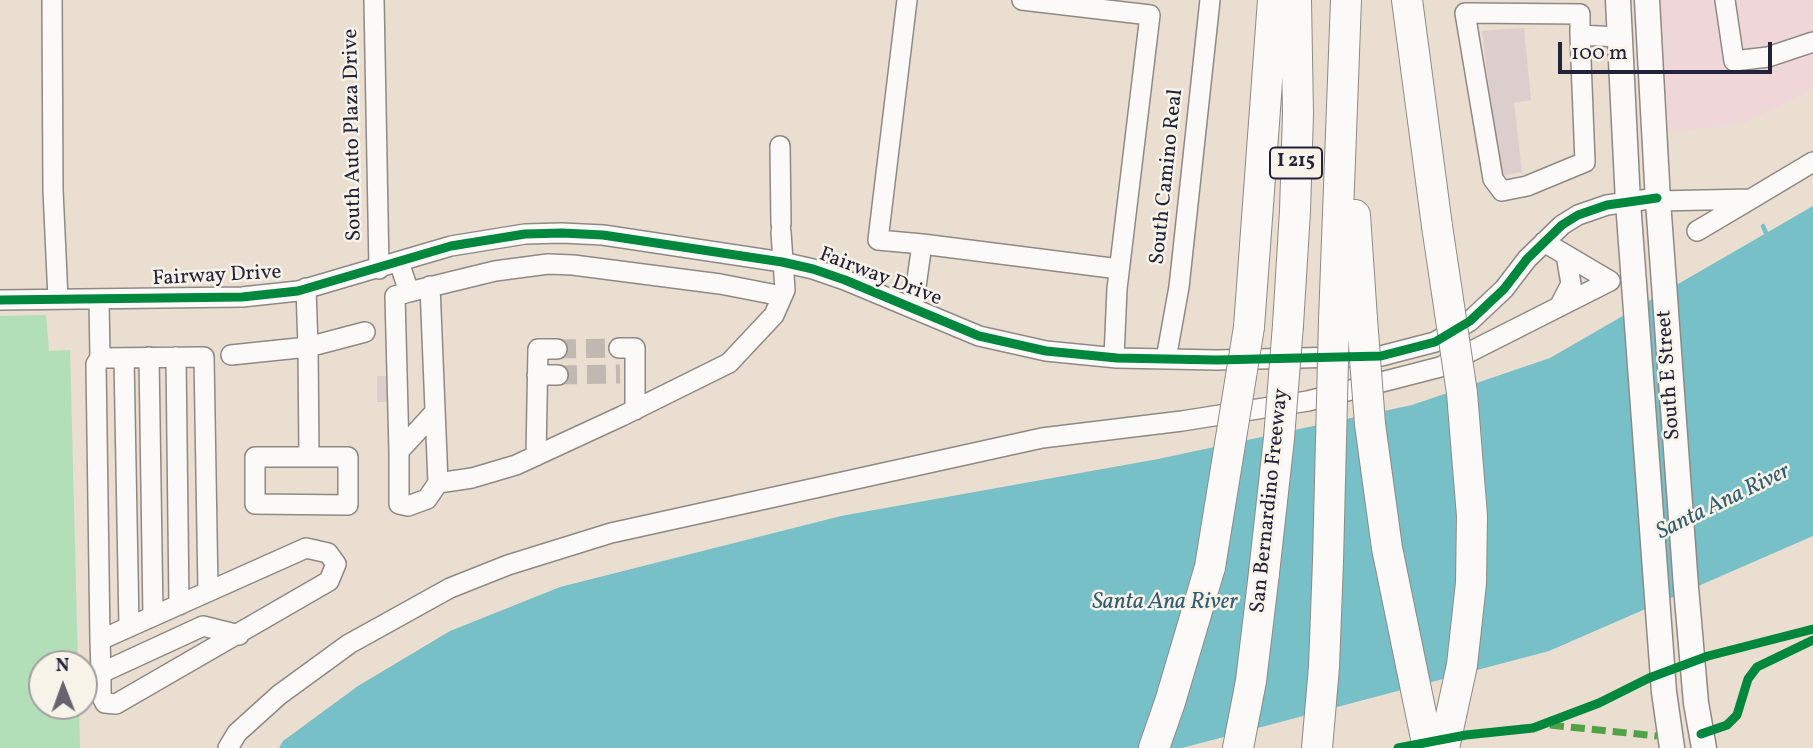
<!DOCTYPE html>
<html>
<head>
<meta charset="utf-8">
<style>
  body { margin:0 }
  #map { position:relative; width:1813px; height:748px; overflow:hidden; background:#e9decf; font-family:Vollkorn,serif }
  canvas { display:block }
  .north { position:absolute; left:28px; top:650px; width:70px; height:70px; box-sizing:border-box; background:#f7f3e8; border:2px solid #a29fa3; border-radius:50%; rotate:359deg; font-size:19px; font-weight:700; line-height:28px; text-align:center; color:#22223b }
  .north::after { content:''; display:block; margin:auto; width:24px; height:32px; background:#68646f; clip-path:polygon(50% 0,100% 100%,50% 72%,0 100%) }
  .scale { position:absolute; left:1558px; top:42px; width:214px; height:32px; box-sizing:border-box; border:4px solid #22223b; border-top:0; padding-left:9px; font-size:21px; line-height:24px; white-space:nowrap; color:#22223b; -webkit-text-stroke:5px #f7f3e8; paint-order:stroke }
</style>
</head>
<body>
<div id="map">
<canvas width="1813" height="748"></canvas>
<div class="north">N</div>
<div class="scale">100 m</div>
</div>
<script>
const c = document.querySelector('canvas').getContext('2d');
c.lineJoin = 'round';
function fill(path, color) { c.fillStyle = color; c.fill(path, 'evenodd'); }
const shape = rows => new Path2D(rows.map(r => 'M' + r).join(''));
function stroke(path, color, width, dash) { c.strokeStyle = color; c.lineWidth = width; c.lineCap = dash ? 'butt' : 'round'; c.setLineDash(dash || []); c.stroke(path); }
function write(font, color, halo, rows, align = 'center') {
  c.font = font + ' Vollkorn,serif'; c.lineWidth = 5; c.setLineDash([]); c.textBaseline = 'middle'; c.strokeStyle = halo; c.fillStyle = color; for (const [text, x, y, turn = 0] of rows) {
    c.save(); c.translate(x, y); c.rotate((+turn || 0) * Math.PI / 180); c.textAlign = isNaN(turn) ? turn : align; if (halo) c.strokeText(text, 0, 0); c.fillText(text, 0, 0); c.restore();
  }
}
const built = shape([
  [1660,0,1813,0,1813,89,1739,125,1669,131,1660,24]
]);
const green = shape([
  [46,315,49,351,70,350,78,664,42,664,42,706,79,706,80,748,0,748,0,316]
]);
const water = shape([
  [1813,206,1813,536,1549,651,1182,748,279,748,283,741,358,686,450,631,560,587,841,516,1158,459,1412,405,1550,358]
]);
const stream = shape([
  [1763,226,1766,233]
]);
const building = shape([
  [1524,28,1531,100,1514,103,1522,172,1500,176,1482,31],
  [377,376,389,376,390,402,377,402]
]);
const minorTunnel = shape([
  [557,349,619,348],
  [558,375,620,374]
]);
const minor = shape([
  [52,0,53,190,58,299],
  [374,0,379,269],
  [907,0,878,240,922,244,913,308],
  [1022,0,1150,15,1117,289,1114,357],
  [1725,0,1734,61,1768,57,1813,42],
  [1580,35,1580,14,1465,13,1493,179,1502,191,1527,186,1585,162,1580,35,1619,37],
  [780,146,781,224],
  [1658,201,1751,199,1813,162],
  [1697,231,1751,199],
  [922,244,1119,269],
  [399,262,409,292,495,271,548,264,573,265,720,284,782,296],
  [430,286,438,483,472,478,516,465,622,416,729,363,774,315,785,290,781,232],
  [306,288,308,347,365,332],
  [99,299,100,358,96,364,100,640,101,673,101,695,105,703,116,704,329,581,336,564,328,553,306,548,100,640],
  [0,300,242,297,298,291,451,246,525,234,562,233,603,235,782,262,813,269,845,280,979,336,1046,351,1117,358,1217,360,1381,356,1435,342,1470,321,1504,289,1527,259,1562,225,1578,215,1607,205,1657,198],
  [1559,307,1571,284,1566,255],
  [619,348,635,348,635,410],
  [231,355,308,347,309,457,255,457,255,504,348,505,348,457,309,457],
  [149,357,153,616],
  [176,357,179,605],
  [100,358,204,357,208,591],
  [124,358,129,627],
  [1166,359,1179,287,1210,0],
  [537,375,558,375],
  [434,413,399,451,399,504,408,506,427,499,438,483],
  [399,451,395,296,409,292],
  [536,456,538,349,557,349],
  [101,673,203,626,239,635],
  [228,748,237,733,279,695,349,644,450,588,508,565,611,533,1042,438,1182,421,1308,401,1440,367,1610,281,1544,242]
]);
const major = shape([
  [1618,0,1628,202,1664,692,1672,748],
  [1647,0,1658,201,1686,587,1696,703,1704,748]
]);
const highway = shape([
  [1407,0,1437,226],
  [1355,215,1362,319],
  [1334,320,1346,0],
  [1288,325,1295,211,1298,114,1296,0],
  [1249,327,1273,0],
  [1154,748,1170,702,1210,567],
  [1238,748,1251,681,1264,573],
  [1317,748,1324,667,1328,561]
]);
const highwayBridge = shape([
  [1437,226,1462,393,1472,516,1471,583,1462,665,1444,748],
  [1362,319,1370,424,1387,548,1428,748],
  [1328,561,1334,320],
  [1210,567,1249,327],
  [1264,573,1279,438,1288,325]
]);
const quiet = shape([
  [1550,725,1657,736]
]);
const cycleway = shape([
  [0,300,242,297,298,291,451,246,525,234,562,233,603,235,782,262,813,269,845,280,979,336,1046,351,1117,358,1217,360,1381,356,1435,342,1470,321,1504,289,1527,259,1562,225,1578,215,1607,205,1657,198],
  [1701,734,1727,725,1737,715,1748,679,1757,667,1813,640],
  [1398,748,1466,735,1533,728,1599,703,1649,678,1708,656,1813,629]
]);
const shields = [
  [1296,163,52]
];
const shieldNames = [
  ["I 215",1296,163]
];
const streetNames = [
  ["South Auto Plaza Drive",354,135,-91],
  ["South Camino Real",1168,177,-84],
  ["Fairway Drive",217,277,-3],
  ["Fairway Drive",880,278,21],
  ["South E Street",1670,375,-94],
  ["San Bernardino Freeway",1271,501,-84]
];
const waterNames = [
  ["Santa Ana River",1724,503,-26],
  ["Santa Ana River",1165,604]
];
fill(built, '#eed6d9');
fill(green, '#b2dfb8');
fill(water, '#78c0c8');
stroke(stream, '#78c0c8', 4.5);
fill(building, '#ddcece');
stroke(minorTunnel, '#c1b8b1', 19, [19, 10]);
stroke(minor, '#8f8986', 22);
stroke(major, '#8f8986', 27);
stroke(highway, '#8f8986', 32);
stroke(minor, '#fcfaf8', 19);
stroke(major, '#fcfaf8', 24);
stroke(highway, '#fcfaf8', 30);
stroke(highwayBridge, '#8f8986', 32, []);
stroke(highwayBridge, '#fcfaf8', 30);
stroke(quiet, '#50a245', 7, [14, 7]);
stroke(cycleway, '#00873e', 9);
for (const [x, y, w] of shields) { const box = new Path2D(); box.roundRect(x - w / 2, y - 15.5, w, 31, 5); c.fillStyle = '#f7f3e8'; c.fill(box); stroke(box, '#22223b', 2); }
write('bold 19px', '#22223b', null, shieldNames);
write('21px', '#22223b', '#f7f3e8', streetNames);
write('italic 23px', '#315c72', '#f7f3e8', waterNames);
</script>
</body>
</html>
